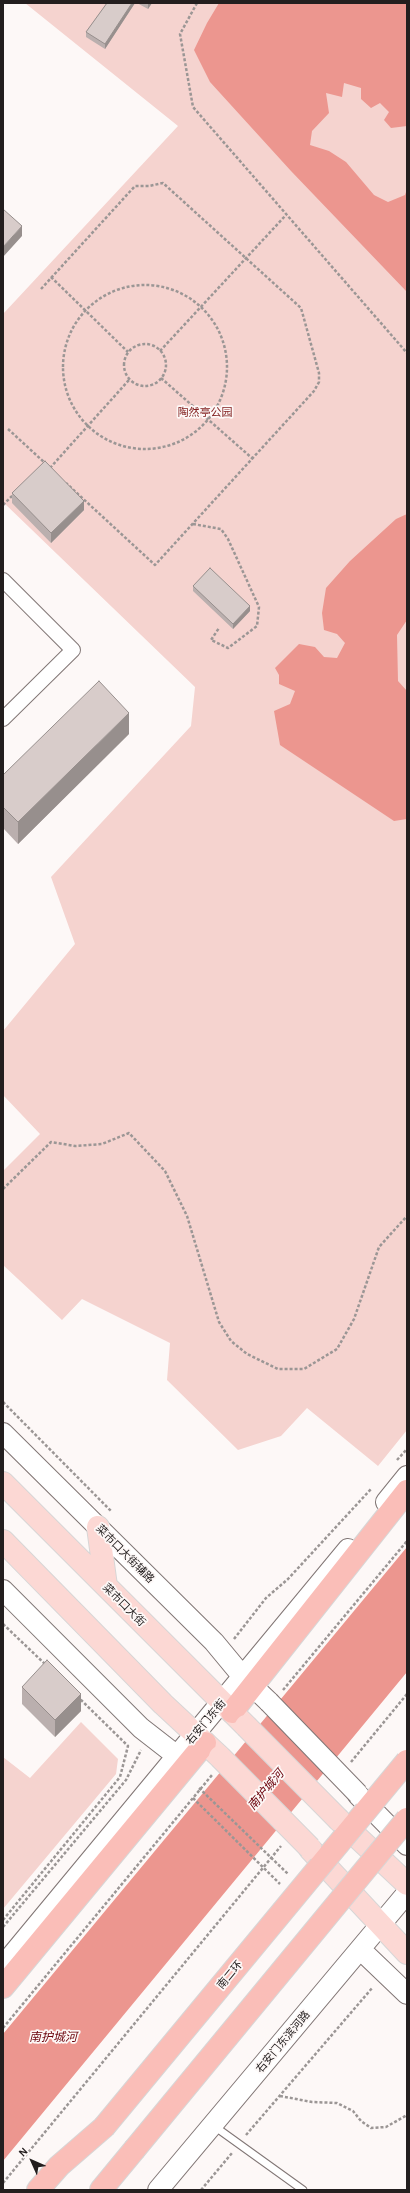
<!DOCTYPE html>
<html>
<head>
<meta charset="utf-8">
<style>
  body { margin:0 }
  #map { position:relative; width:410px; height:2193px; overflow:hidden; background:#fdf8f7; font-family:"Alegreya Sans",sans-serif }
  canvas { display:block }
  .frame { position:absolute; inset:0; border:4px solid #231e1e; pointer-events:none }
  .north { position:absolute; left:12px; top:2141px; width:40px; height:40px; -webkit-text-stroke:3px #fdf8f7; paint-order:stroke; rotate:315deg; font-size:11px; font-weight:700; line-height:16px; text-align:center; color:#231e1e }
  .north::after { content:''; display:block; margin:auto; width:14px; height:18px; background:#231e1e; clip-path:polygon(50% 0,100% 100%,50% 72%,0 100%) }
</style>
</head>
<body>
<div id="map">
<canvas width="410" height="2193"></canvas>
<div class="frame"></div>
<div class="north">N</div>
</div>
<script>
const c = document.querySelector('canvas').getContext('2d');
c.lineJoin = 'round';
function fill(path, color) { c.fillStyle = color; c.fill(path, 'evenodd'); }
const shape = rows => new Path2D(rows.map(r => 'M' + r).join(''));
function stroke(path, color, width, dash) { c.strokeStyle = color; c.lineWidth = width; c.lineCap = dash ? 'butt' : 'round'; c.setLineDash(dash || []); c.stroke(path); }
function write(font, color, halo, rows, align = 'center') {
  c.font = font + ' "Alegreya Sans","Noto Sans SC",sans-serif'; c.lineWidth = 3.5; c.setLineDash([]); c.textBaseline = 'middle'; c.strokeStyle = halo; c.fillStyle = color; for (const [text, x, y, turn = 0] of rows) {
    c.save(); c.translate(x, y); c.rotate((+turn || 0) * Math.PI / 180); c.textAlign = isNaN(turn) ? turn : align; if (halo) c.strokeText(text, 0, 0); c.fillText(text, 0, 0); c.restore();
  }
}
const green = shape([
  [25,3,407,3,407,1430,378,1466,307,1408,281,1436,238,1450,167,1380,170,1343,82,1299,62,1320,3,1265,3,1171,40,1134,3,1095,3,1031,75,944,51,877,191,726,195,687,3,502,3,314,178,126],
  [81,1722,118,1759,116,1774,3,1909,3,1757,30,1778]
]);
const water = shape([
  [219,3,407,3,407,126,391,128,384,120,389,112,380,103,371,108,361,99,361,88,344,83,342,97,326,93,329,113,312,131,310,145,329,151,346,162,374,195,388,202,405,195,407,189,407,292,291,171,210,82,194,50,207,23],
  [407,514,407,620,397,635,398,681,407,691,407,819,394,821,280,745,274,711,290,704,295,691,279,684,279,675,275,668,299,644,315,647,324,657,337,658,345,643,337,634,324,630,322,613,326,588,350,561,396,519],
  [407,1547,407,1672,3,2161,3,2034]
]);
const path = shape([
  [197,3,180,34,193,107,407,353],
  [51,277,128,352],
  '63 367a82 82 0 1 1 164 0a82 82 0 1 1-164 0Z',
  [41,289,135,186,149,186,163,183,301,308,319,373,319,382,314,391,155,565,66,483],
  '124 365a21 21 0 1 1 42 0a21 21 0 1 1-42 0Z',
  [160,351,286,215],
  [161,378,253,459],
  [8,429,45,463],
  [50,468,129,380],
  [3,505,13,495],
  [193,524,221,529,228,539,259,607,257,626,228,648,211,640,219,628],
  [3,1189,51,1142,75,1146,102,1144,129,1133,165,1171,187,1216,219,1322,231,1341,247,1354,278,1369,304,1369,337,1349,354,1319,379,1247,407,1216],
  [3,1402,111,1511],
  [397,1460,407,1449],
  [3,1624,46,1665],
  [234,1639,266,1598,288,1579,371,1489],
  [283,1690,407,1541],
  [351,1762,407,1694],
  [3,1920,120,1777,128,1746,79,1698],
  [3,1927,126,1780,141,1750],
  [3,2028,212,1775],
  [280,2096,312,2102,337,2103,353,2111,361,2121,371,2128,386,2127,407,2115],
  [246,2135,373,1987],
  [3,2183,281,1846],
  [201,2190,232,2153]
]);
const lane = shape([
  [214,2126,303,2190]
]);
const street = shape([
  [3,580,73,650,3,719]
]);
const secondary = shape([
  [3,1433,214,1642,243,1677,269,1702],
  [386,1502,407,1476],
  [3,1590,141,1728,177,1756],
  [358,1795,407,1845],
  [361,1950,407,1994],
  [3,1966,348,1549],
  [158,2190,407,1893]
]);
const primary = shape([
  [3,1483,245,1725],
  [98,1527,106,1586],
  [3,1541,163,1704,219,1756],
  [339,1820,407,1884],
  [310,1849,407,1953]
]);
const highway = shape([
  [232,1712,407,1491],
  [3,1987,205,1743],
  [38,2190,59,2166,104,2127],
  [101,2190,134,2150]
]);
const pathBridge = shape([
  [199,1788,288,1874],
  [193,1798,280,1884]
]);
const secondaryBridge = shape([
  [269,1702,358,1794]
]);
const primaryBridge = shape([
  [246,1726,339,1820],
  [220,1757,310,1848]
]);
const highwayBridge = shape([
  [104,2127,407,1761],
  [134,2150,407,1819]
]);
const wall = shape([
  [107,3,135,3,105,49,86,37,86,32],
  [137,3,152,3,148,9],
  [12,493,84,510,51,543,12,503],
  [193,586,250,611,233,629,193,591],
  [129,734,18,844,3,828,3,775],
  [22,1687,81,1711,55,1737,22,1704]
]);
const shadedWall = shape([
  [132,3,135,3,105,49,105,44],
  [149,3,152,3,148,9,148,4],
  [22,226,22,236,3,257,3,247],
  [84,501,84,510,51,543,51,533],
  [250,606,250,611,233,629,233,624],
  [129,713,129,734,18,844,18,822],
  [81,1694,81,1711,55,1737,55,1720]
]);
const building = shape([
  [107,3,132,3,105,44,86,32,107,3],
  [3,209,22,226,3,247,3,209],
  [45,461,84,501,51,533,12,493,45,461],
  [210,568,250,606,233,624,193,586,210,568],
  [99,681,129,713,18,822,3,807,3,775,99,681],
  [47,1660,81,1694,55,1720,22,1687,47,1660]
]);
const parkNames = [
  ["陶然亭公园",205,413]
];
const streetNames = [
  ["菜市口大街辅路",125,1554,45],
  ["菜市口大街",124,1605,45],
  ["右安门东街",206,1722,-50],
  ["南二环",230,1975,-50],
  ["右安门东滨河路",283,2042,-50]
];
const waterNames = [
  ["南护城河",266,1790,-50],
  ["南护城河",53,2037]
];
fill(green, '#f5d3cf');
fill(water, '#ec968f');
stroke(lane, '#817675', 9);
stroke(street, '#817675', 16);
stroke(secondary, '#817675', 22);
stroke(primary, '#d7d6d6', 24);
stroke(highway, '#d7d6d6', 24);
stroke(path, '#9b9695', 2.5, [3, 2]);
stroke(lane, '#fff', 7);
stroke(street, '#fff', 14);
stroke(secondary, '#fff', 20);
stroke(primary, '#fcd8d4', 22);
stroke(highway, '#fabeb8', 22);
stroke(secondaryBridge, '#817675', 22, []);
stroke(primaryBridge, '#d7d6d6', 24, []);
stroke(highwayBridge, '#d7d6d6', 24, []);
stroke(pathBridge, '#9b9695', 2.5, [3, 2]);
stroke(secondaryBridge, '#fff', 20);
stroke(primaryBridge, '#fcd8d4', 22);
stroke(highwayBridge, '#fabeb8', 22);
fill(wall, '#baafae');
fill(shadedWall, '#978f8d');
fill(building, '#d8ccca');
stroke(building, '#978f8d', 1);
write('11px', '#832020', '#fdf8f7', parkNames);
write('11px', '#231e1e', '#fdf8f7', streetNames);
write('italic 12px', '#6a000a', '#fdf8f7', waterNames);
</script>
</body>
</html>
